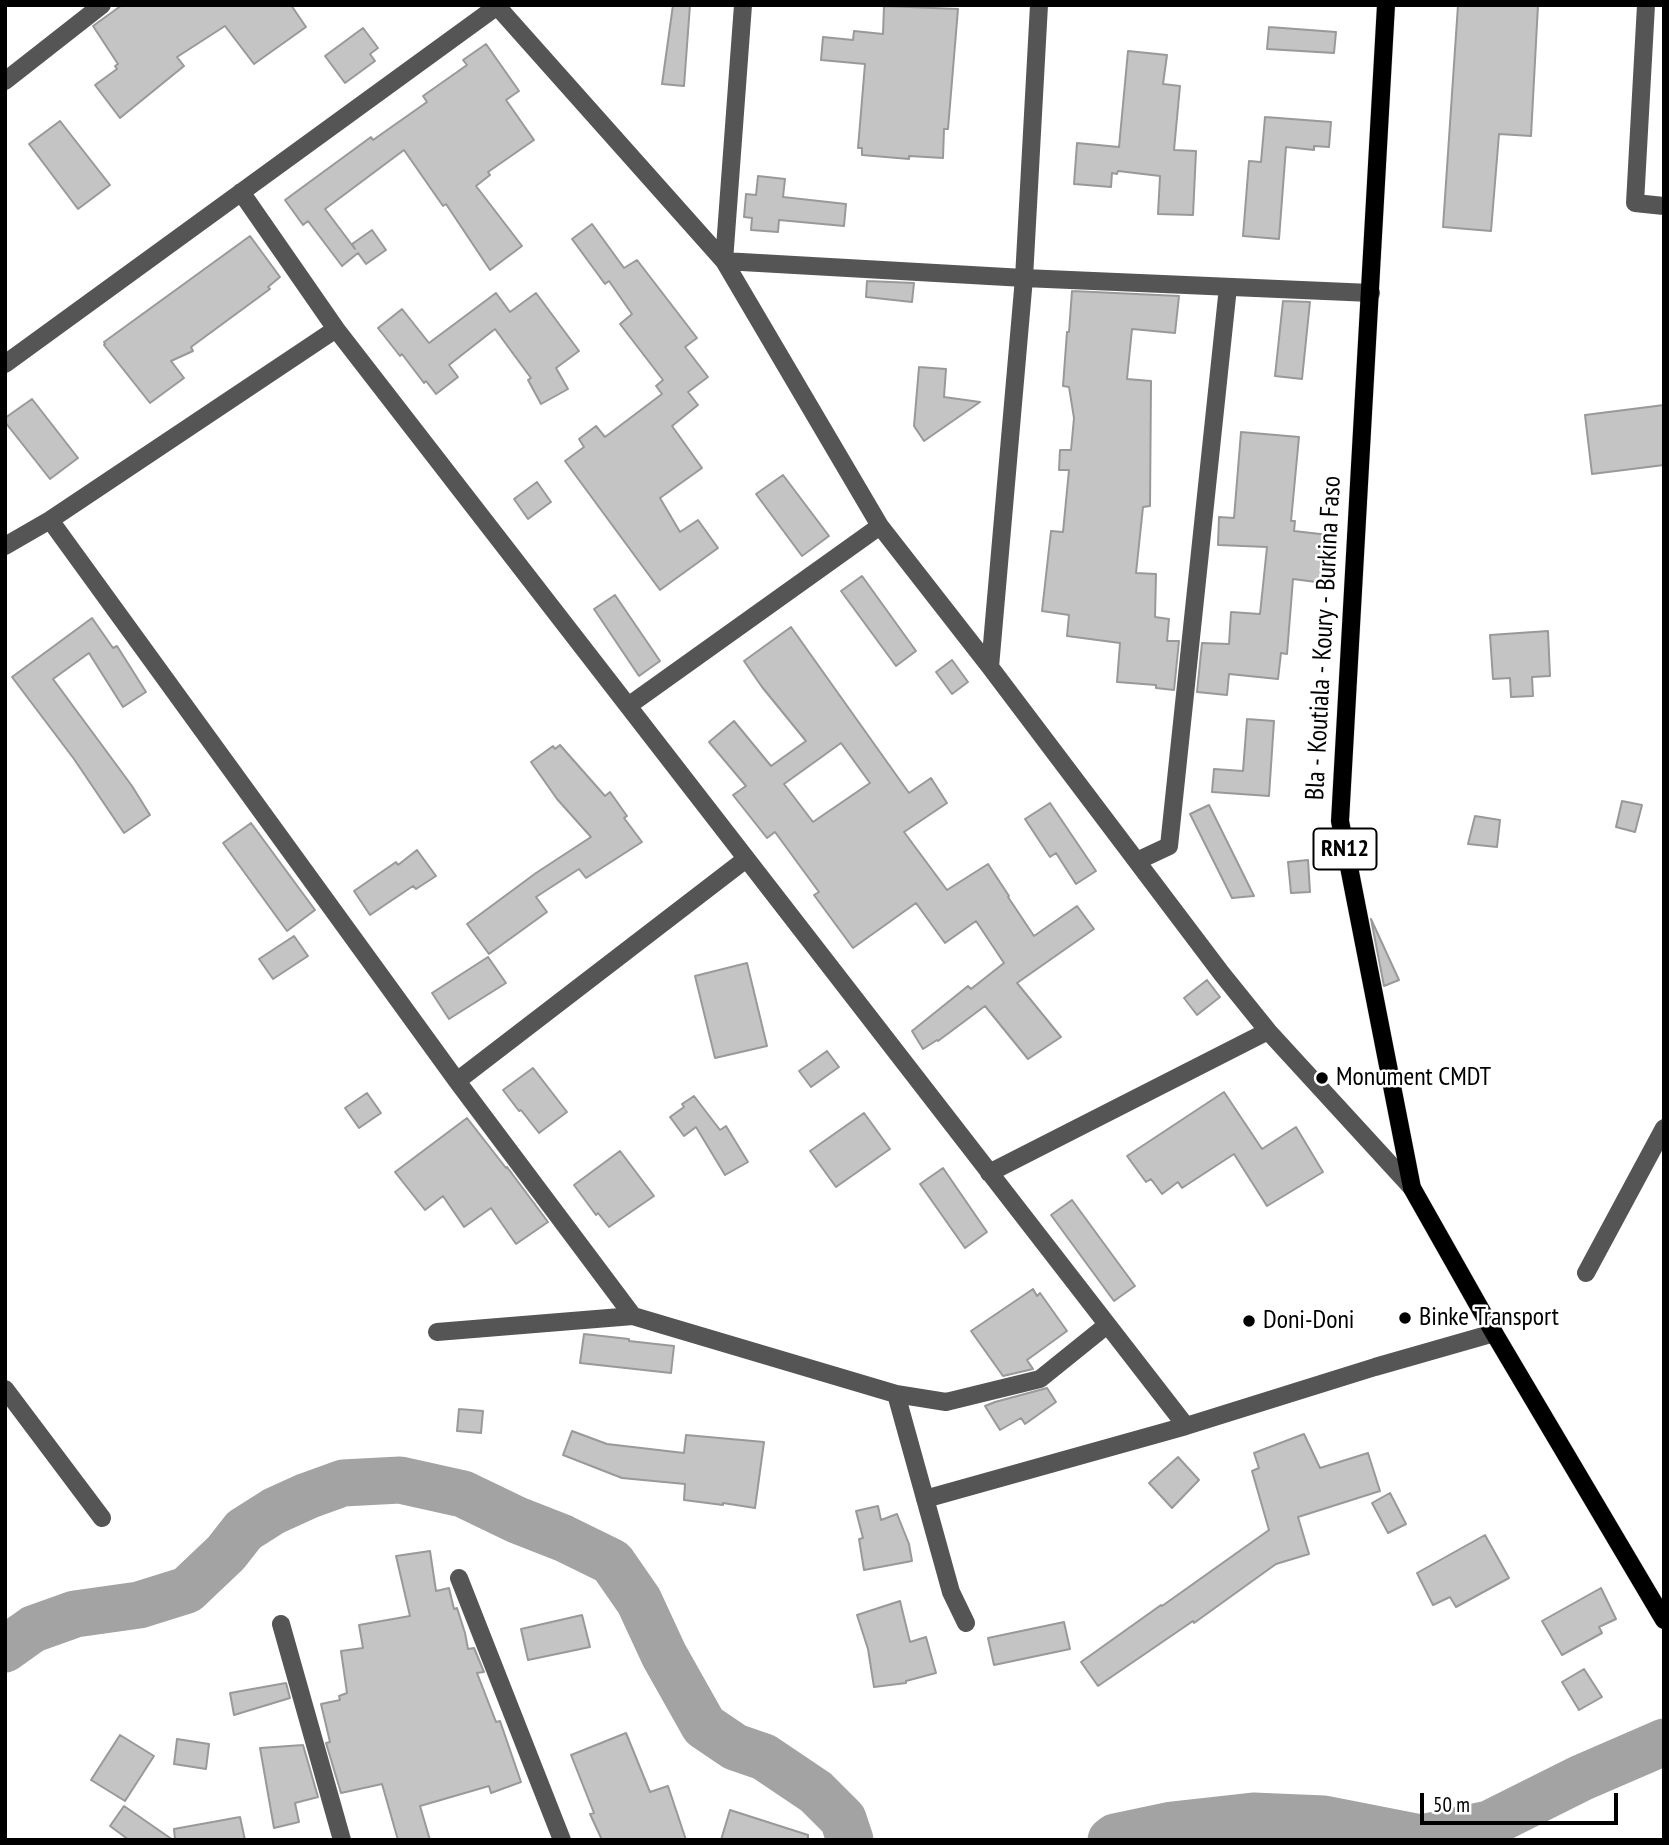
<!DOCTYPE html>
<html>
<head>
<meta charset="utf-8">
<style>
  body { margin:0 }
  #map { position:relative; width:1669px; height:1845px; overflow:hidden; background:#fff; font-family:"PT Sans Narrow",sans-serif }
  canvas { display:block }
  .frame { position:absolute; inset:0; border:7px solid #000; pointer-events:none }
  .scale { position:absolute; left:1420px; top:1793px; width:198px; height:32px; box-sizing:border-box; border:4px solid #000; border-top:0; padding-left:9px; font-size:21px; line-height:24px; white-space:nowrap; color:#000; -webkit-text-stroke:5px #fff; paint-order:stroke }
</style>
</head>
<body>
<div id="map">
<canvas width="1669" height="1845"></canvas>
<div class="frame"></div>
<div class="scale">50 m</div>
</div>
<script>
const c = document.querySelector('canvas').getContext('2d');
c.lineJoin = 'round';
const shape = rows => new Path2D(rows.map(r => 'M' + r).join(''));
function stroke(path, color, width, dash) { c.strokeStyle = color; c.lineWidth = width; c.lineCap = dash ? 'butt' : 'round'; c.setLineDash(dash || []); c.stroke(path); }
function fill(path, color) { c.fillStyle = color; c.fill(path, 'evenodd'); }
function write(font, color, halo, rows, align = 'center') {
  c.font = font + ' "PT Sans Narrow",sans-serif'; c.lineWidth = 5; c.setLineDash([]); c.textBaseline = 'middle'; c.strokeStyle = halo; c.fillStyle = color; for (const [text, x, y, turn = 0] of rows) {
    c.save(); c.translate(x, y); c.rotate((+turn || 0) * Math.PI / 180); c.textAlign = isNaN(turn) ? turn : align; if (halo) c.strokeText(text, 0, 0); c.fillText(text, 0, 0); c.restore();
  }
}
const river = shape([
  [5,1649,33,1629,75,1614,139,1605,187,1590,226,1553,244,1530,274,1511,307,1496,343,1483,400,1480,463,1494,517,1520,563,1538,612,1562,639,1601,664,1655,704,1726,735,1747,764,1757,816,1792,843,1819,850,1840],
  [1111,1840,1115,1837,1172,1825,1253,1816,1324,1819,1421,1838,1489,1824,1581,1778,1664,1742]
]);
const building = shape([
  [122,5,291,5,306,27,254,64,225,26,177,57,184,66,120,118,95,85,117,69,115,66,118,64,93,26,122,5],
  [673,5,690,5,684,86,662,84,673,5],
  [1458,5,1538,5,1531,136,1499,134,1491,231,1443,227,1458,5],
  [884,6,958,9,948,129,944,129,943,158,909,156,909,159,862,155,862,148,858,148,865,64,821,60,823,37,853,40,854,31,883,34,884,6],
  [1269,27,1336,32,1334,53,1267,49,1269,27],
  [363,28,378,48,370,54,375,61,345,83,325,56,363,28],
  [486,44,519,91,506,100,534,140,488,172,490,175,476,186,522,246,490,270,446,204,443,206,404,150,325,209,355,249,352,244,372,230,386,250,366,264,358,253,342,266,308,221,303,225,285,200,371,137,373,140,427,102,423,96,467,65,463,60,486,44],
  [1128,51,1167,55,1163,84,1180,86,1174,150,1196,151,1193,215,1158,214,1160,176,1118,171,1117,174,1112,173,1111,187,1074,184,1077,143,1119,147,1128,51],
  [1265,117,1331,122,1329,147,1314,146,1314,150,1286,147,1279,239,1243,236,1249,161,1261,162,1265,117],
  [60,121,110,185,78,209,29,144,60,121],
  [758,176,785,179,783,197,846,204,844,226,779,220,778,232,751,230,752,218,744,217,746,194,756,195,758,176],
  [592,224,624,268,637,260,697,338,685,347,708,377,688,392,698,405,672,426,702,468,660,498,680,532,698,520,718,548,660,590,565,461,584,447,579,439,596,426,605,437,662,394,656,386,663,380,620,324,632,314,609,281,605,284,572,239,592,224],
  [250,236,280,277,268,287,270,289,191,347,193,351,171,361,184,378,150,403,104,345,105,344,104,342,250,236],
  [867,281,914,283,912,302,866,297,867,281],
  [1072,291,1179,296,1175,333,1132,329,1127,379,1151,381,1150,506,1143,507,1136,573,1156,574,1155,617,1169,619,1167,641,1179,641,1174,690,1156,688,1156,685,1117,682,1120,643,1067,636,1069,615,1042,611,1051,531,1063,532,1069,470,1059,470,1060,450,1071,450,1074,418,1069,387,1063,386,1067,332,1069,332,1072,291],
  [496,293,510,312,536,293,579,351,556,368,568,389,541,404,528,380,531,378,495,329,449,365,458,377,436,394,426,381,424,383,402,354,400,356,378,328,402,309,429,343,496,293],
  [1283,301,1310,302,1302,379,1275,376,1283,301],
  [919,367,946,369,944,397,980,402,924,441,914,426,919,367],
  [32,399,78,458,50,479,5,422,5,418,32,399],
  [1664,405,1664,465,1592,474,1585,415,1664,405],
  [1241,432,1299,437,1291,521,1295,521,1294,531,1329,535,1324,583,1293,579,1287,654,1281,653,1278,679,1229,674,1227,695,1197,692,1202,643,1229,644,1231,612,1260,614,1267,547,1218,545,1219,517,1234,518,1241,432],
  [783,475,829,536,802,556,756,494,783,475],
  [537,482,551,502,528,519,514,499,537,482],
  [862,576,916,651,896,666,841,591,862,576],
  [615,595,660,661,639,676,594,609,615,595],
  [92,618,113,648,117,646,146,692,123,707,89,653,53,679,132,786,150,815,124,833,74,759,12,677,92,618],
  [791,627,909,793,931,778,947,803,904,832,947,890,988,864,1009,896,1008,897,1034,936,1077,906,1094,929,1017,983,1061,1037,1028,1059,985,1006,938,1041,937,1040,923,1049,912,1031,968,986,971,989,1004,963,976,921,945,943,916,903,853,948,814,895,819,892,775,832,767,838,733,795,746,786,709,742,734,721,771,766,806,741,762,687,744,661,791,627],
  [841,743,870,783,813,822,784,784,841,743],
  [1548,631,1550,676,1532,677,1533,696,1511,697,1510,678,1493,679,1490,635,1548,631],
  [952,660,968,682,952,694,936,672,952,660],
  [1247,719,1274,721,1269,796,1212,792,1214,769,1243,771,1247,719],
  [560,745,605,796,610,792,627,816,624,818,642,842,586,878,579,869,536,897,547,912,489,954,467,924,536,873,591,837,557,799,531,762,553,746,555,749,560,745],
  [1622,801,1642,805,1635,832,1616,827,1622,801],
  [1050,803,1096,871,1076,884,1056,853,1050,857,1025,819,1050,803],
  [1209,805,1254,896,1232,898,1190,814,1209,805],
  [1475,816,1500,820,1497,847,1468,844,1475,816],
  [251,823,315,910,287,931,223,843,251,823],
  [417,850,436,876,416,889,413,886,370,915,354,891,396,862,398,865,417,850],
  [1308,860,1310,892,1291,893,1288,862,1308,860],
  [1371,919,1399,980,1384,986,1371,919],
  [294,936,308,956,273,979,259,959,294,936],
  [488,957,506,983,449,1019,432,993,488,957],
  [747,963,767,1046,715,1058,695,976,747,963],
  [1207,980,1220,997,1197,1015,1184,998,1207,980],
  [827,1051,839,1067,811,1087,799,1071,827,1051],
  [533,1068,567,1112,539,1133,521,1110,519,1111,503,1090,533,1068],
  [1224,1092,1262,1149,1296,1127,1323,1172,1267,1206,1234,1154,1182,1188,1178,1182,1162,1194,1151,1179,1146,1182,1127,1156,1224,1092],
  [367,1093,381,1113,359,1128,345,1108,367,1093],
  [694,1096,720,1130,726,1126,748,1162,725,1175,696,1127,684,1136,670,1117,684,1107,682,1104,694,1096],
  [864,1113,890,1149,836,1187,810,1151,864,1113],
  [467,1118,506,1168,507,1167,548,1222,516,1244,491,1208,464,1227,443,1196,425,1210,395,1172,467,1118],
  [620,1151,654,1196,609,1227,598,1213,596,1215,574,1185,620,1151],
  [943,1168,987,1232,965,1248,920,1184,943,1168],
  [1072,1200,1135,1286,1114,1301,1051,1215,1072,1200],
  [1033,1289,1037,1296,1040,1293,1067,1331,1027,1360,1033,1369,1003,1376,971,1331,1033,1289],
  [584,1334,629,1339,629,1341,674,1346,671,1373,580,1363,584,1334],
  [1047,1388,1056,1402,1025,1424,1021,1418,1000,1430,985,1406,995,1402,1047,1388],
  [459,1409,483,1411,481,1433,457,1431,459,1409],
  [572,1431,607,1444,684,1453,686,1435,764,1442,755,1508,723,1503,723,1505,684,1500,685,1484,622,1478,563,1455,572,1431],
  [1304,1434,1320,1468,1368,1453,1380,1491,1298,1517,1309,1554,1276,1564,1194,1623,1193,1621,1098,1686,1081,1662,1161,1605,1162,1606,1269,1530,1252,1471,1259,1468,1254,1453,1304,1434],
  [1178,1457,1199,1480,1172,1508,1149,1483,1178,1457],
  [1390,1493,1406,1524,1388,1533,1372,1503,1390,1493],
  [878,1506,881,1520,897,1514,909,1544,912,1561,864,1570,859,1539,863,1538,856,1511,878,1506],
  [1485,1535,1509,1578,1456,1607,1450,1597,1433,1605,1417,1573,1485,1535],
  [430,1551,436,1591,449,1588,454,1609,457,1608,465,1633,468,1649,474,1648,484,1672,477,1673,496,1722,500,1721,521,1782,491,1793,489,1786,420,1806,430,1840,398,1840,382,1784,341,1793,326,1743,330,1742,321,1704,340,1700,339,1696,347,1693,341,1651,363,1648,359,1625,410,1616,396,1556,430,1551],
  [1601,1588,1616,1619,1599,1627,1602,1633,1562,1655,1542,1621,1601,1588],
  [900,1601,910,1642,926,1637,936,1673,906,1681,906,1683,874,1687,868,1649,857,1615,900,1601],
  [582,1615,590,1647,528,1660,521,1629,582,1615],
  [1064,1622,1070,1649,994,1665,988,1638,1064,1622],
  [1584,1669,1602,1697,1579,1710,1562,1682,1584,1669],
  [286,1683,290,1698,234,1715,230,1693,286,1683],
  [626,1733,650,1792,668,1786,686,1840,602,1840,590,1814,594,1813,571,1755,626,1733],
  [120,1735,154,1756,125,1801,91,1780,120,1735],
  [177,1739,209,1744,206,1769,174,1764,177,1739],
  [303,1745,318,1797,295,1803,299,1822,274,1828,260,1748,303,1745],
  [124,1806,173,1840,129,1840,110,1826,124,1806],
  [730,1810,808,1835,808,1840,721,1840,730,1810],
  [240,1817,245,1840,175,1840,174,1829,240,1817]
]);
const minor = shape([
  [496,5,724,261,880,526,990,667,1222,974,1268,1031,1412,1188],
  [743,5,724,261,1024,278,1371,293],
  [1646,5,1635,203,1664,206],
  [5,81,102,5],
  [241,192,336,329,1186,1426],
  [5,364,496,7],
  [50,520,457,1081,633,1316],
  [5,546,50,520,336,329],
  [990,667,1024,278,1039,5],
  [628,706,880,526],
  [1137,861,1169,846,1228,287],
  [457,1081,746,859],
  [989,1173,1268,1031],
  [1586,1273,1664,1128],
  [437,1332,633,1316,896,1394,946,1402,1040,1379,1107,1325],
  [5,1389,102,1518],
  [896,1394,951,1592,966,1623],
  [925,1499,1186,1426,1375,1367,1494,1333],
  [459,1578,562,1840],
  [281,1624,342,1840]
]);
const major = shape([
  [1386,5,1340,821,1412,1188,1494,1333,1664,1620]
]);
const markers = [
  [1322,1078,7,"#000"],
  [1405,1318,7,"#000"],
  [1249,1321,7,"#000"]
];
const shields = [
  [1345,849,63]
];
const shieldNames = [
  ["RN12",1345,849]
];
const streetNames = [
  ["Bla - Koutiala - Koury - Burkina Faso",1324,638,-87]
];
const poiNames = [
  ["Monument CMDT",1336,1078],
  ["Binke Transport",1419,1318],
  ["Doni-Doni",1263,1321]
];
stroke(river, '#a3a3a3', 47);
fill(building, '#c4c4c4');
stroke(building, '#999', 2);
stroke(major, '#dbdbdb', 19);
stroke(minor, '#555', 18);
stroke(major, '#000', 18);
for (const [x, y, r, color] of markers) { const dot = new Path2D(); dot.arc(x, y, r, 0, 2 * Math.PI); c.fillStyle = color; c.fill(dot); stroke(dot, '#fff', 2.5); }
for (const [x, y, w] of shields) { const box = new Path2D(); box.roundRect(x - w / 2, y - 20.5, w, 41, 5); c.fillStyle = '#fff'; c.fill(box); stroke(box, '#000', 2); }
write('bold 24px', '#000', null, shieldNames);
write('26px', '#000', '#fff', streetNames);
write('26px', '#000', '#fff', poiNames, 'left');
</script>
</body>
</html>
